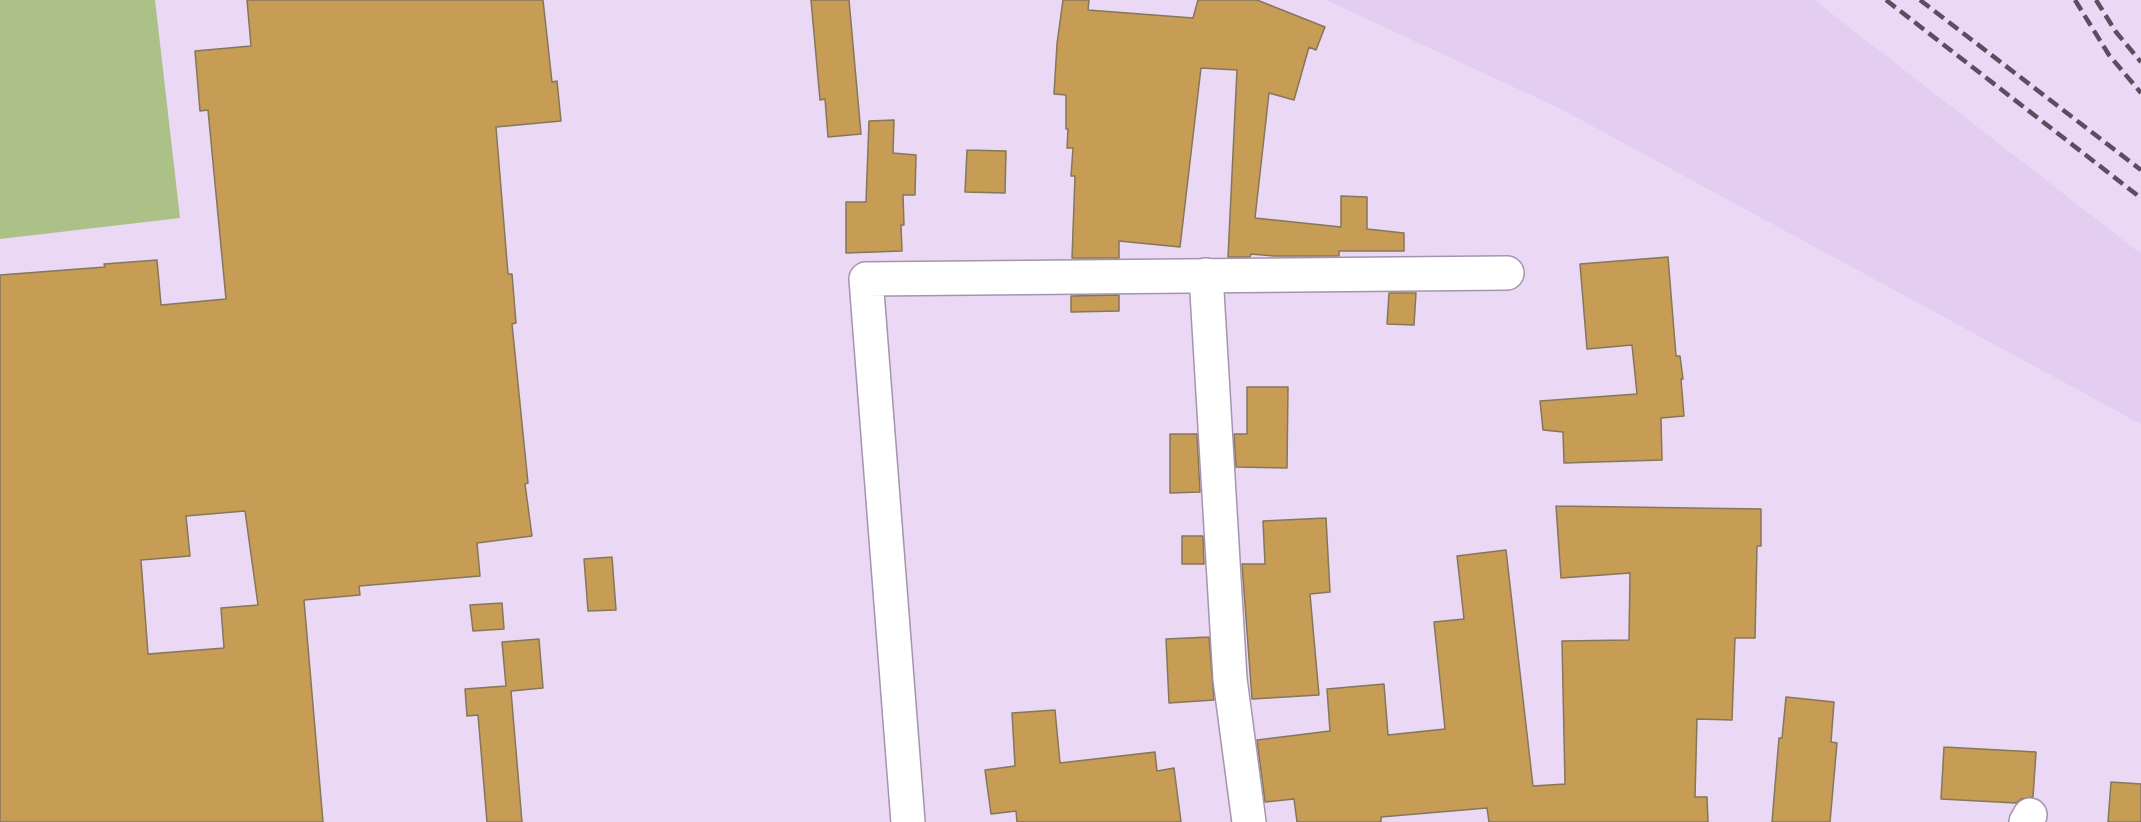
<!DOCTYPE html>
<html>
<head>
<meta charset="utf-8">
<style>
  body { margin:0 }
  canvas { display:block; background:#ead8f4 }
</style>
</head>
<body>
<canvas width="2141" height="822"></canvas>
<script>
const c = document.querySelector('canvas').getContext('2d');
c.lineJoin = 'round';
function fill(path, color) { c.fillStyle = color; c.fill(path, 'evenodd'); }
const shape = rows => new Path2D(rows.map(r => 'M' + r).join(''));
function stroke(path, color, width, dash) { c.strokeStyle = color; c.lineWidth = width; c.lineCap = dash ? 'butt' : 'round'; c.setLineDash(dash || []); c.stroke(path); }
const built = shape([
  [1326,0,1814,0,2141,254,2141,424,1559,108]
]);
const green = shape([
  [0,0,155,0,180,218,0,239]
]);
const building = shape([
  [247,0,543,0,552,82,557,81,561,121,496,127,508,274,512,274,516,323,512,324,528,483,525,484,532,536,477,543,480,576,359,586,360,595,304,600,323,822,0,822,0,275,105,267,104,264,157,260,161,305,226,299,208,110,200,111,195,51,251,46,247,0],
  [245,511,258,605,221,608,224,648,148,654,141,560,190,556,186,516,245,511],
  [811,0,849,0,861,134,828,137,825,99,820,100,811,0],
  [1063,0,1089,0,1088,10,1193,18,1198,0,1257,0,1325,27,1316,50,1309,47,1294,100,1269,93,1255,218,1341,227,1341,196,1367,197,1367,229,1404,233,1404,251,1339,251,1339,256,1274,256,1251,254,1250,257,1228,257,1237,70,1201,68,1180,247,1119,241,1119,258,1072,258,1075,176,1071,176,1073,148,1067,148,1068,129,1066,129,1066,95,1054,94,1057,44,1063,0],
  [894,120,893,153,916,155,915,195,903,195,904,225,901,225,902,251,846,253,846,202,866,202,869,121,894,120],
  [967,150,1006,151,1005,193,965,192,967,150],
  [1668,257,1676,356,1680,356,1683,379,1681,379,1684,416,1661,418,1662,460,1564,463,1563,432,1543,430,1540,401,1637,394,1632,345,1587,349,1580,264,1668,257],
  [1389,293,1416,293,1414,325,1387,324,1389,293],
  [1119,295,1119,311,1071,312,1071,296,1119,295],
  [1247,387,1288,387,1287,468,1236,467,1234,434,1247,434,1247,387],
  [1170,434,1197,434,1200,492,1170,493,1170,434],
  [1556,506,1761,509,1761,546,1757,546,1755,638,1735,638,1732,720,1697,719,1695,797,1707,797,1708,822,1489,822,1487,808,1381,817,1381,822,1297,822,1294,799,1265,802,1257,740,1330,731,1327,689,1384,684,1388,735,1445,729,1434,622,1464,619,1457,556,1506,550,1533,786,1565,784,1562,641,1629,640,1630,573,1561,578,1556,506],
  [1326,518,1330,592,1310,594,1319,695,1252,699,1242,564,1265,564,1263,521,1326,518],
  [1182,536,1203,536,1204,564,1182,564,1182,536],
  [612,557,616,610,588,611,584,559,612,557],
  [502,603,504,629,473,631,470,605,502,603],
  [1209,637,1214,700,1169,703,1166,639,1209,637],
  [539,639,543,688,511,691,522,822,487,822,478,715,467,716,465,689,506,686,502,642,539,639],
  [1786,697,1834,702,1831,742,1837,743,1830,822,1772,822,1779,738,1782,738,1786,697],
  [1055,710,1060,763,1155,752,1157,771,1174,768,1181,822,1017,822,1016,811,991,814,985,770,1015,766,1012,713,1055,710],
  [1944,747,2036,752,2033,797,2021,799,2016,803,1941,799,1944,747],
  [2111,782,2141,784,2141,822,2108,822,2111,782]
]);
const minor = shape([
  [1206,275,1230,679,1249,822],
  [908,822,866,279,1507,273],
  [2026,822,2030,815]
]);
const rail = shape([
  [1886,0,2141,198],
  [1920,0,2141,170],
  [2075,0,2109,55,2141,93],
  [2096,0,2116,32,2141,62]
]);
fill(built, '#e3cdf0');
fill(green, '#abc188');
fill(building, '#c79c55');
stroke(building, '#86765c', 1.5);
stroke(minor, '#a594ae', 36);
stroke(minor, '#fff', 33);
stroke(rail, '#594f5f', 4.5, [12, 6]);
</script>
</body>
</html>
